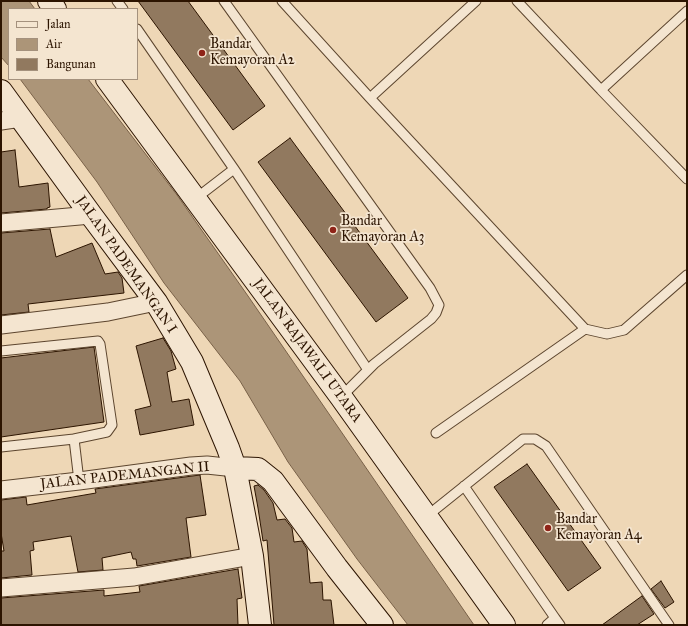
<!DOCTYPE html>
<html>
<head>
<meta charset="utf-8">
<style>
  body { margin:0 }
  #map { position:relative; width:688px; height:626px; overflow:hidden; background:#eed7b6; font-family:"IM FELL Great Primer",serif }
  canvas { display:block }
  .frame { position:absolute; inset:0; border:2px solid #2c1400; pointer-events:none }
  .legend { position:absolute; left:8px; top:8px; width:130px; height:72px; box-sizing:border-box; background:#f4e5d0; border:1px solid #a4917d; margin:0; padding:5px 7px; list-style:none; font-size:12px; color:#2c1400 }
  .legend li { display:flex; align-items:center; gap:8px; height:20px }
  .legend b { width:20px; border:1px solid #a4917d }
</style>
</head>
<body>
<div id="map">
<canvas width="688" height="626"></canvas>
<div class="frame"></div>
<ul class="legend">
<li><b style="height:5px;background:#f4e5d0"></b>Jalan</li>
<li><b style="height:11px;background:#ac9578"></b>Air</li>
<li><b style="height:11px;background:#91795f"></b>Bangunan</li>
</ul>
</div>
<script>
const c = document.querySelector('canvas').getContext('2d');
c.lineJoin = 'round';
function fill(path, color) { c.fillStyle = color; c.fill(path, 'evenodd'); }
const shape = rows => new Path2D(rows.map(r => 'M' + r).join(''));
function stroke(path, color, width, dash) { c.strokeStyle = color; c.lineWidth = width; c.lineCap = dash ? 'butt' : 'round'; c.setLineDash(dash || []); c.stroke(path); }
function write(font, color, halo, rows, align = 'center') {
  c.font = font + ' "IM FELL Great Primer",serif'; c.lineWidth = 3.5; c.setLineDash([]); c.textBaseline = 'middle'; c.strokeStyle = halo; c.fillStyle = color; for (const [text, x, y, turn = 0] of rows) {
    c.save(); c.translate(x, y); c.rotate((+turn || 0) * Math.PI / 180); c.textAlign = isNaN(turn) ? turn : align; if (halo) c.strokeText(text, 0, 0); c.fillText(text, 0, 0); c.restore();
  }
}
const water = shape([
  [1,1,29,1,35,9,9,9,9,66,1,57,1,1],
  [20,79,88,79,177,195,248,296,474,625,408,625,357,559,288,462,240,381,164,283,97,182,20,79]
]);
const building = shape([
  [138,1,188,1,265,106,233,130,138,1],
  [290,138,408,298,376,322,258,162,290,138],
  [15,150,19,187,48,183,50,207,47,208,47,209,1,213,1,152,15,150],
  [50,229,56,257,92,243,105,274,118,272,122,278,124,293,28,304,29,312,1,315,1,233,50,229],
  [163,338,171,351,176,369,167,372,172,402,189,399,194,425,140,435,135,410,151,406,136,346,163,338],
  [94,347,104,422,1,437,1,358,94,347],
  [527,464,601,568,568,591,494,487,527,464],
  [200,475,206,515,186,518,191,557,137,566,136,559,133,559,131,552,102,558,103,570,78,572,71,536,33,542,34,550,30,551,32,575,1,578,1,551,4,551,1,533,1,500,26,497,27,505,96,493,95,489,200,475],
  [258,485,264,490,273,503,277,520,285,519,292,528,294,542,302,541,307,549,310,583,322,582,323,600,331,600,334,625,274,625,267,540,263,541,258,508,254,486,258,485],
  [238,569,242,598,237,599,238,625,1,625,1,598,104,590,104,596,140,592,139,586,238,569],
  [661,581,674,602,665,608,651,589,661,581],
  [642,596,654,614,637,625,602,625,642,596]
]);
const lane = shape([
  [117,1,123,9],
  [224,1,430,288,439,305,436,313,431,319,374,364,341,397],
  [282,1,370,98,585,329],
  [517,1,601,90],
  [687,11,601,90,687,179],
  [137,29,234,169,368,370],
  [370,98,476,1],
  [195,199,234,169],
  [1,351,98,341,100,344,112,425,107,432,74,439,79,481],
  [436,433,585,329,607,334,624,330,687,275],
  [1,447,74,439],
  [464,486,555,618],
  [427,516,523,439,535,439,546,446,669,625],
  [547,625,555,618,560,625]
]);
const street = shape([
  [1,121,21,118],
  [1,223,91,215],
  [1,325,108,312,156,302],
  [1,490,79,481,191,466,207,465,235,468],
  [1,588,134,577,252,556]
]);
const secondary = shape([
  [49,1,55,9],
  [107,79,341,397,504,625],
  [1,91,91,215,156,302,192,362,228,448,235,468,252,556,260,625],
  [235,468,258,469,273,481,337,568,382,625]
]);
const markers = [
  [202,53,4,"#8f2418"],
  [333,230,4,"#8f2418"],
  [548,528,4,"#8f2418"]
];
const poiNames = [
  ["Bandar",210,45],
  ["Kemayoran A2",210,61],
  ["Bandar",341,222],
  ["Kemayoran A3",341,238],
  ["Bandar",556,520],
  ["Kemayoran A4",556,536]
];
const streetNames = [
  ["JALAN PADEMANGAN I",126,265,55],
  ["JALAN RAJAWALI UTARA",307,351,54],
  ["JALAN PADEMANGAN II",125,476,-6]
];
fill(water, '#ac9578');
stroke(water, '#796148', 1);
fill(building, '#91795f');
stroke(building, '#2c1400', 1);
stroke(lane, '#5c452e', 11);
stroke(street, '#5c452e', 19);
stroke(secondary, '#2c1400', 24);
stroke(lane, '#f4e5d0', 9);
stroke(street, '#f4e5d0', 17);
stroke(secondary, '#f4e5d0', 22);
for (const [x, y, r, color] of markers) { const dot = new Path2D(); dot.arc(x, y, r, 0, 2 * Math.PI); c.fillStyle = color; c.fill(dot); stroke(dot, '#f4e5d0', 1.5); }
write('14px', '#2c1400', '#f4e5d0', poiNames, 'left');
write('14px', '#2c1400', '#f4e5d0', streetNames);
</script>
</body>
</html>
